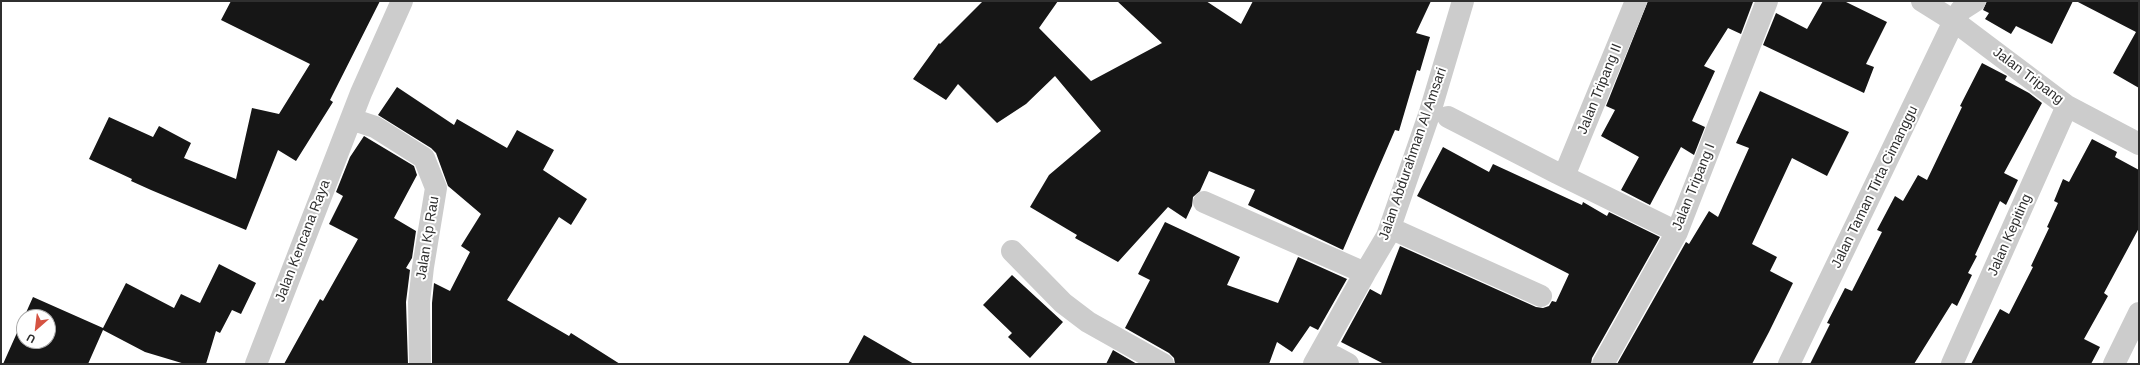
<!DOCTYPE html>
<html>
<head>
<meta charset="utf-8">
<style>
  body { margin:0 }
  #map { position:relative; width:2140px; height:365px; overflow:hidden; background:#fff; font-family:Arial,sans-serif }
  canvas { display:block }
  .frame { position:absolute; inset:0; border:2px solid #2f2f2f; pointer-events:none }
  .north { position:absolute; left:16px; top:309px; width:40px; height:40px; box-sizing:border-box; background:#fff; border:1px solid #acacac; border-radius:50%; rotate:208deg; font-size:11px; font-weight:700; line-height:16px; text-align:center; color:#2f2f2f }
  .north::after { content:''; display:block; margin:auto; width:14px; height:18px; background:#d55342; clip-path:polygon(50% 0,100% 100%,50% 72%,0 100%) }
</style>
</head>
<body>
<div id="map">
<canvas width="2140" height="365"></canvas>
<div class="frame"></div>
<div class="north">U</div>
</div>
<script>
const c = document.querySelector('canvas').getContext('2d');
c.lineJoin = 'round';
function fill(path, color) { c.fillStyle = color; c.fill(path, 'evenodd'); }
const shape = rows => new Path2D(rows.map(r => 'M' + r).join(''));
function stroke(path, color, width, dash) { c.strokeStyle = color; c.lineWidth = width; c.lineCap = dash ? 'butt' : 'round'; c.setLineDash(dash || []); c.stroke(path); }
function write(font, color, halo, rows, align = 'center') {
  c.font = font + ' Arial,sans-serif'; c.lineWidth = 4; c.setLineDash([]); c.textBaseline = 'middle'; c.strokeStyle = halo; c.fillStyle = color; for (const [text, x, y, turn = 0] of rows) {
    c.save(); c.translate(x, y); c.rotate((+turn || 0) * Math.PI / 180); c.textAlign = isNaN(turn) ? turn : align; if (halo) c.strokeText(text, 0, 0); c.fillText(text, 0, 0); c.restore();
  }
}
const building = shape([
  [231,1,380,1,330,100,333,102,296,161,278,150,246,230,151,190,131,181,132,179,89,159,109,117,153,137,159,126,191,143,184,158,236,179,252,108,279,114,310,64,221,20],
  [983,1,1058,1,1039,28,1091,81,1162,43,1117,1,1206,1,1241,24,1253,1,1431,1,1416,33,1430,37,1420,71,1417,70,1399,131,1395,130,1343,250,1248,205,1255,190,1209,171,1200,191,1193,197,1192,206,1186,219,1168,207,1118,262,1075,238,1077,235,1030,207,1049,175,1101,131,1055,76,1026,104,997,123,958,84,946,100,913,79,939,43,940,44],
  [1648,1,1753,2,1741,34,1728,28,1704,66,1715,71,1692,121,1705,127,1694,155,1681,147,1650,205,1621,190,1639,157,1601,136,1615,110,1606,106],
  [1823,1,1844,1,1887,22,1866,64,1874,67,1864,93,1763,45,1776,13,1807,29],
  [1987,1,2073,1,2052,44,2016,26,2011,34,1985,19,1989,13,1983,10],
  [2076,1,2139,1,2139,88,2113,73,2136,32],
  [1982,63,2007,76,2005,80,2029,93,2042,103,2004,173,2018,180,2006,205,2000,201,1975,255,1977,256,1968,273,1972,275,1957,306,1952,303,1914,364,1810,364,1830,324,1827,323,1845,288,1852,291,1882,232,1877,230,1895,196,1903,201,1918,175,1927,180,1962,107,1960,106],
  [397,87,454,125,457,119,507,148,517,130,554,150,543,170,587,199,571,225,559,217,507,300,569,336,571,333,620,364,432,364,432,303,434,283,450,291,470,252,461,246,481,214,448,186,436,153,431,148,378,115],
  [1760,91,1849,132,1827,176,1792,158,1752,244,1777,257,1770,271,1793,283,1769,332,1752,364,1617,364,1686,242,1689,244,1709,211,1718,217,1749,148,1736,143],
  [364,136,414,166,417,175,394,218,416,231,412,258,406,268,410,270,406,302,408,364,284,364,320,299,323,301,358,239,329,224,343,196,336,192,350,157],
  [2092,139,2117,152,2115,157,2139,170,2139,228,2104,293,2108,296,2084,339,2100,347,2091,364,1971,364,2000,309,2009,314,2033,267,2031,266,2049,228,2047,227,2058,203,2054,201,2063,179,2069,182],
  [1443,147,1489,172,1493,164,1582,205,1583,202,1607,216,1609,212,1660,237,1592,358,1591,364,1384,364,1341,342,1370,289,1381,295,1400,246,1536,307,1543,308,1549,306,1552,301,1556,302,1569,274,1417,196],
  [1165,222,1240,257,1227,285,1278,303,1298,257,1347,279,1318,330,1310,326,1292,352,1277,342,1269,364,1175,364,1174,358,1169,353,1125,328,1150,280,1138,274],
  [219,264,256,283,241,314,232,310,220,333,216,331,206,364,185,364,145,352,103,330,88,364,3,364,33,297,103,328,126,283,174,308,181,294,200,303],
  [24,317,48,317,48,341,24,341],
  [1012,275,1063,322,1030,358,1008,337,1012,333,983,305],
  [864,335,914,364,848,364],
  [1113,350,1137,364,1106,364]
]);
const minor = shape([
  [1922,1,1954,21,2067,106,2139,144],
  [1448,117,1557,173,1677,232],
  [351,119,375,127,424,158,436,188,423,267,419,302,420,364],
  [1564,176,1636,1],
  [1204,202,1365,273],
  [1390,228,1541,296],
  [1012,251,1063,303,1088,322,1163,364],
  [1335,357,1348,364],
  [256,364,361,93,402,1],
  [1314,364,1365,273,1387,236,1430,112,1463,1],
  [1603,364,1677,232,1767,1],
  [1789,364,1954,21,1961,10,1975,1],
  [1952,364,2067,106],
  [2114,364,2139,313]
]);
const streetNames = [
  ["Jalan Tripang",2028,76,37],
  ["Jalan Tripang II",1600,89,-68],
  ["Jalan Abdurahman Al Amsari",1413,154,-71],
  ["Jalan Tripang I",1694,187,-68],
  ["Jalan Taman Tirta Cimanggu",1875,187,-64],
  ["Jalan Kepiting",2010,235,-66],
  ["Jalan Kp Rau",428,238,-81],
  ["Jalan Kencana Raya",303,241,-69]
];
fill(building, '#161616');
stroke(minor, '#ccc', 22);
write('14px', '#2f2f2f', '#fff', streetNames);
</script>
</body>
</html>
